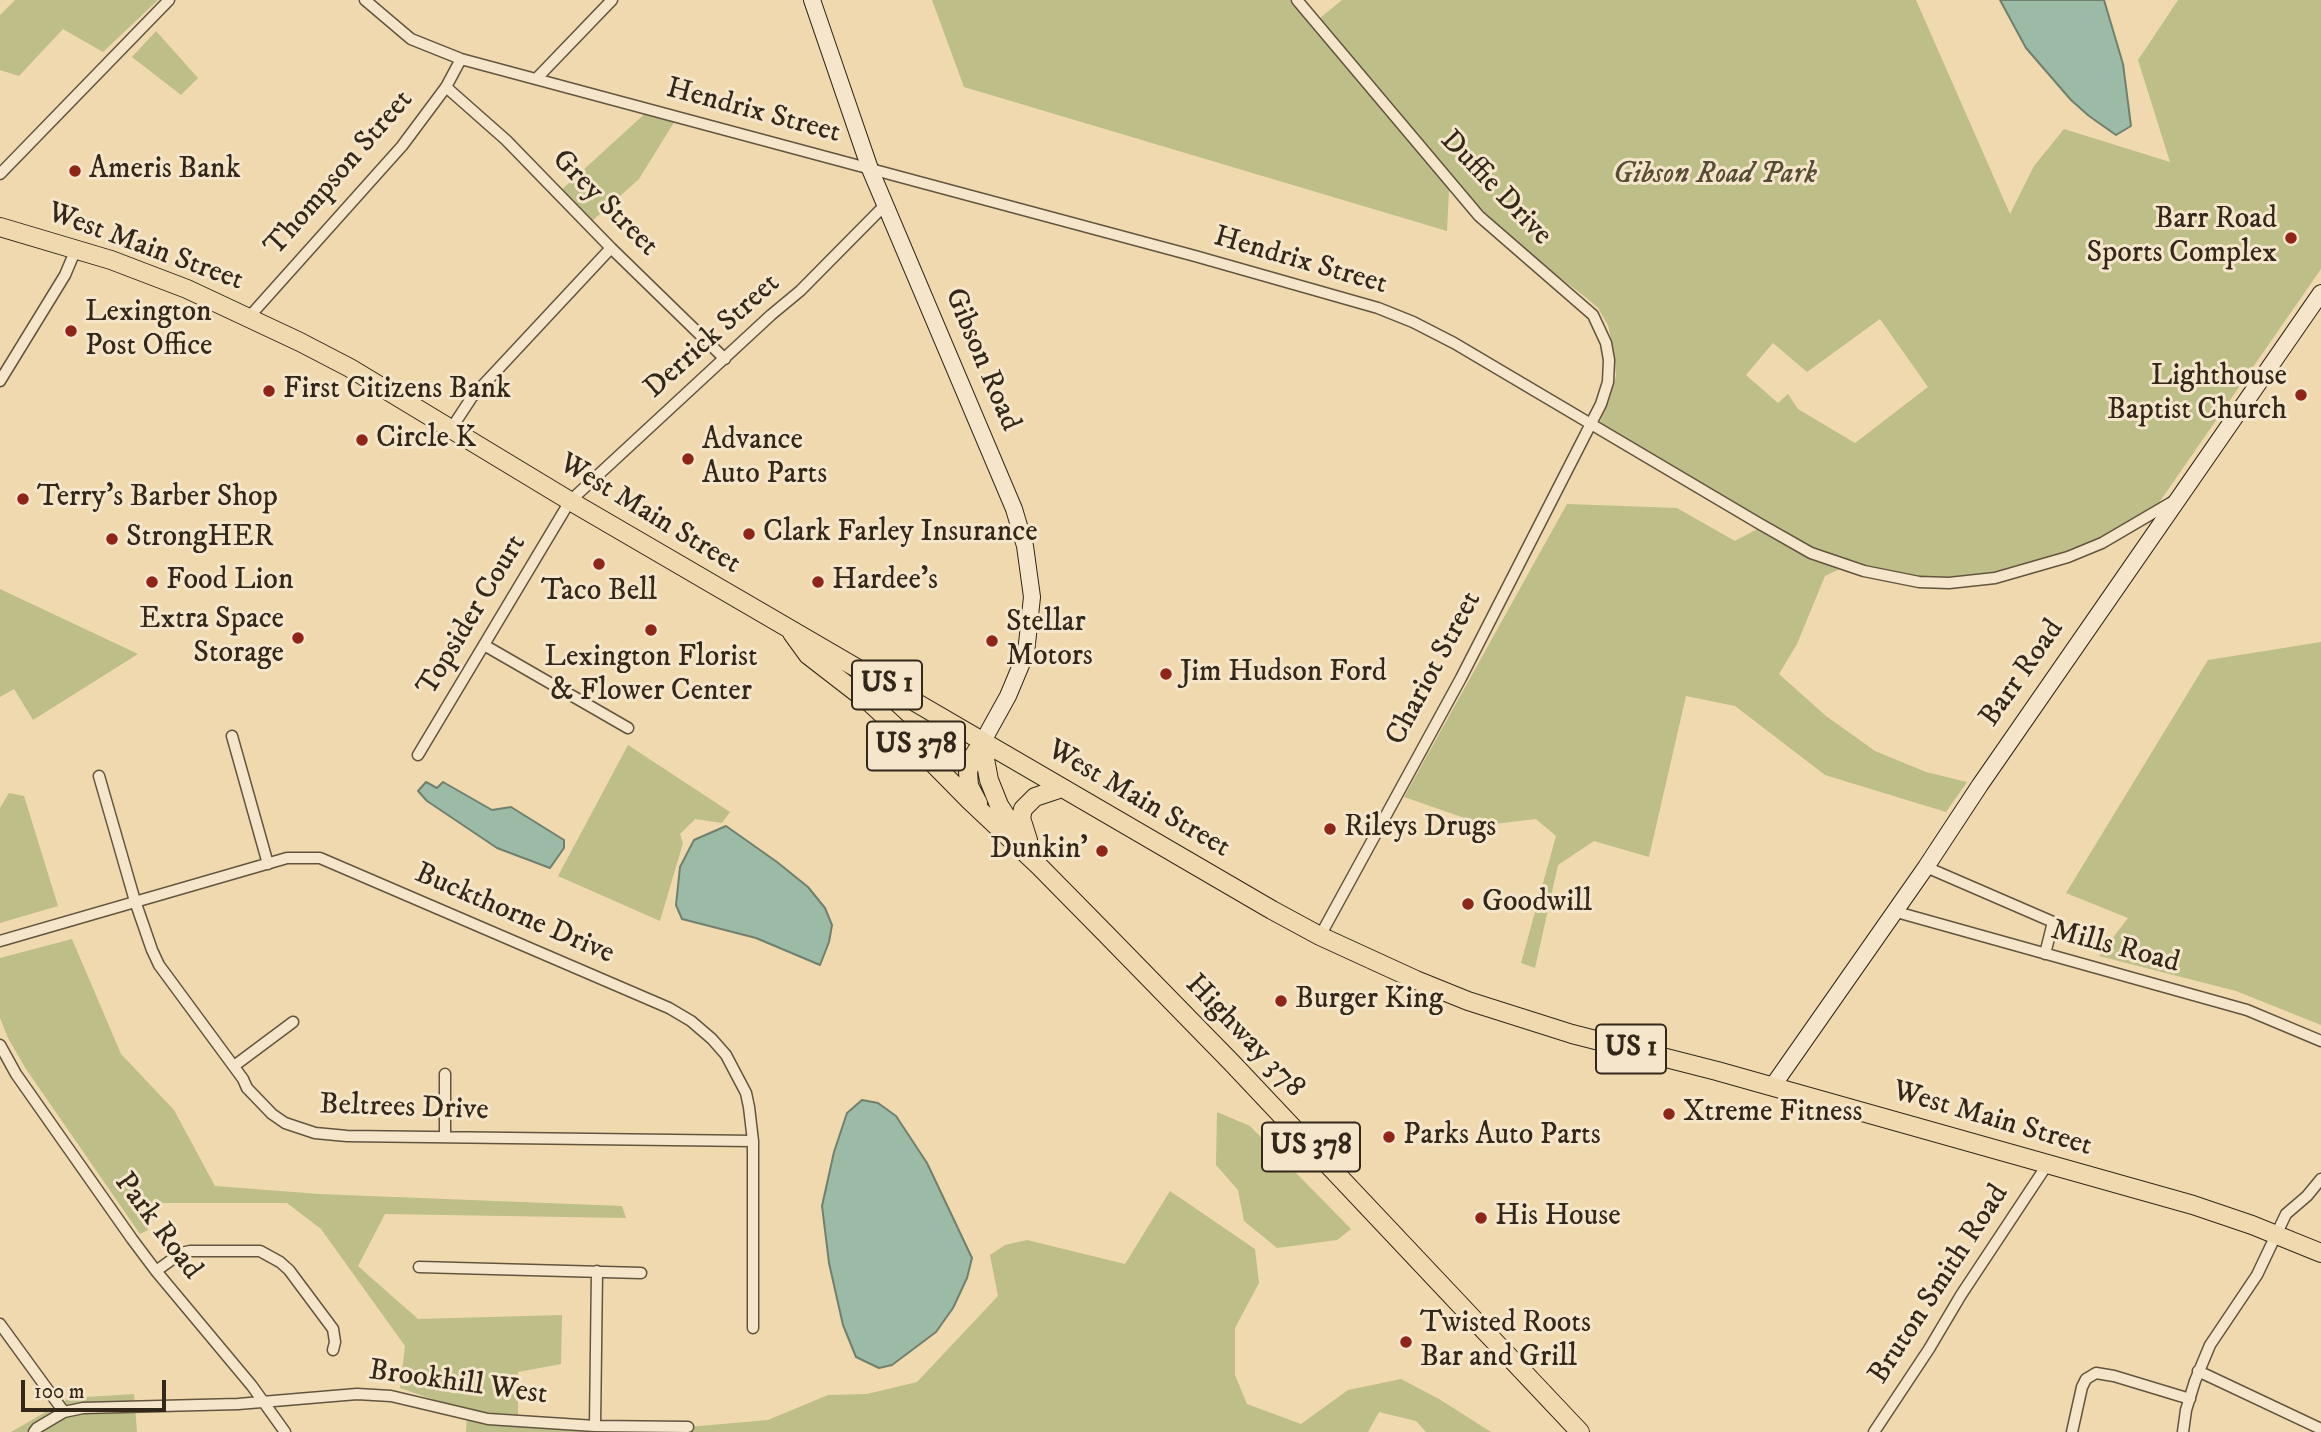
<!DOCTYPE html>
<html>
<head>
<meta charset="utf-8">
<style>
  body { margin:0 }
  #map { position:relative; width:2321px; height:1432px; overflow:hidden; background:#f0d9af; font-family:"IM FELL DW Pica",serif }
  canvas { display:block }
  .scale { position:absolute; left:21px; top:1380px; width:145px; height:32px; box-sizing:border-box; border:4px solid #322719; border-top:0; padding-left:9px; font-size:21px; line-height:24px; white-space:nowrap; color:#322719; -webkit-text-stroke:5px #f5e6cb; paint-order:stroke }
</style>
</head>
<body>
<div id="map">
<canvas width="2321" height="1432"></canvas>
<div class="scale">100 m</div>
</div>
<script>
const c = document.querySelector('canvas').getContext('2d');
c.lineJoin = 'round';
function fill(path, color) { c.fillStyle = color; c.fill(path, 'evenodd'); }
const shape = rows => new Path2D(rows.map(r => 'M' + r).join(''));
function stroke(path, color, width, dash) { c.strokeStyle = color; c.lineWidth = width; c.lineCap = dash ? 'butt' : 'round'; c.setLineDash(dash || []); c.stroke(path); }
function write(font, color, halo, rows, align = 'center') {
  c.font = font + ' "IM FELL DW Pica",serif'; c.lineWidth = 6; c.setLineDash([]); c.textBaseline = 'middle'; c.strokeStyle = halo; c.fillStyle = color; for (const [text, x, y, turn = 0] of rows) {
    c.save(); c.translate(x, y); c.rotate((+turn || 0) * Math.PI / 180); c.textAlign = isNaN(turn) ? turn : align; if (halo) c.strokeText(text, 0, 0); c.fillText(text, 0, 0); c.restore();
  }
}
const green = shape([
  [15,0,158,0,103,52,63,29,19,76,0,70,0,15],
  [932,0,1290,0,1449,190,1447,231,964,87],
  [1342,0,1916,0,2010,214,2034,166,2064,129,2170,162,2138,60,2178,0,2321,0,2321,269,2149,517,2068,557,1949,583,1846,566,1825,576,1797,644,1779,674,1826,716,1875,751,1926,772,1967,782,1946,812,1825,775,1735,706,1686,696,1649,857,1594,841,1558,865,1535,968,1521,963,1556,836,1536,819,1485,825,1404,797,1567,504,1677,508,1735,541,1759,528,1800,545,1600,422,1616,376,1614,351,1608,325,1598,308,1584,296,1524,250,1476,204,1314,23],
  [1880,319,1928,387,1855,443,1798,409,1788,394,1778,403,1746,375,1773,343,1807,372],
  [156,31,198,78,181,95,132,57],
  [650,109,678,116,639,179,589,224,558,193],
  [0,589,138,654,33,720,14,689,0,697],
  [2321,642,2321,1025,2236,991,2099,956,2128,918,2066,893,2208,660],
  [628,745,730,812,722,823,695,819,680,834,683,843,660,921,558,876],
  [9,793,24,796,58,906,0,923,0,808],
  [72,939,121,1054,174,1110,215,1186,319,1194,622,1206,626,1218,385,1214,358,1266,418,1319,562,1315,561,1364,518,1372,518,1419,688,1427,768,1420,828,1395,867,1394,917,1382,998,1296,990,1255,1005,1245,1027,1240,1125,1264,1170,1191,1255,1249,1259,1283,1235,1328,1235,1375,1247,1404,1301,1424,1348,1390,1401,1379,1439,1399,1491,1432,1426,1432,1416,1421,1379,1412,1368,1432,466,1432,467,1411,400,1388,405,1346,321,1229,287,1203,140,1203,148,1230,140,1234,26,1069,8,1038,0,1018,0,958],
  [1217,1112,1250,1126,1351,1229,1337,1240,1277,1248,1244,1221,1238,1190,1216,1165],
  [134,1394,137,1432,11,1432,70,1398]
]);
const water = shape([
  [2000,0,2104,0,2123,64,2131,126,2116,135,2089,116,2071,100,2026,48,2000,0],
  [426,782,437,788,443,782,492,810,511,807,564,840,564,848,550,868,497,848,427,801,418,791,426,782],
  [726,826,777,862,808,887,825,908,832,925,829,942,820,965,756,938,682,919,676,905,680,867,694,840,726,826],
  [862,1100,878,1103,896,1116,927,1163,972,1258,967,1278,953,1308,936,1332,892,1365,879,1368,856,1357,843,1325,829,1263,822,1206,834,1152,847,1113,862,1100]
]);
const street = shape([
  [365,0,411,39,461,59,1195,256,1378,308,1413,322,1454,343,1760,524,1811,553,1864,571,1919,582,1949,583,1995,578,2068,557,2102,543,2172,502],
  [1297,0,1479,216,1593,315,1606,343,1609,360,1608,382,1601,404,1461,678,1320,936],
  [537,78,612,0],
  [446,87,506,140,611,248,725,359],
  [0,174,169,0],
  [249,317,402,146,446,87,461,59],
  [0,381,65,275,76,249],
  [451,429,472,397,611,248],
  [484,645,628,728],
  [232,736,268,864],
  [418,755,570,501,771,315,800,291,886,204],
  [99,776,135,901,152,950,159,965,243,1079,247,1088,272,1114,285,1123,315,1133,347,1136,753,1141],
  [1926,867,2053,922,2045,954],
  [1893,911,2247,1010,2321,1041],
  [0,941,287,858,320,858,669,1008,691,1021,712,1039,726,1055,746,1093,749,1107,753,1141,753,1328],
  [0,1045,16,1074,132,1239,156,1271,252,1386,285,1432],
  [234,1066,293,1022],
  [445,1074,445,1136],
  [419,1267,641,1273],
  [156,1271,181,1253,190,1251,260,1251,280,1262,289,1270,333,1329,335,1342,333,1350],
  [0,1324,64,1412],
  [2198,1371,2321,1429],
  [595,1426,597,1271],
  [34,1432,37,1428,64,1412,83,1408,238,1404,357,1394,391,1396,488,1419,595,1426,688,1427],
  [1874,1432,1929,1349,1961,1295,2047,1165],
  [2072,1432,2082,1387,2086,1379,2096,1373,2114,1376,2190,1399],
  [2183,1432,2186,1410,2195,1381,2210,1345,2257,1275,2286,1214,2307,1196,2321,1179]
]);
const secondary = shape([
  [812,0,870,169,1014,509,1025,546,1032,597,1026,653,1008,696,982,743],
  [1772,1087,1926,867,1980,785,2321,293]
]);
const primary = shape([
  [0,227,111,260,187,289,300,342,350,368,570,501,1272,910,1320,936,1416,980,1468,1001,1572,1034,1717,1071,2193,1205,2252,1225,2321,1253],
  [792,633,808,655,870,703,908,738,969,800,1039,866,1105,933,1232,1063,1580,1432],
  [982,743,989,780,999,805,1025,846],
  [978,803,969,786,968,771,974,755,982,743],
  [1028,840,1021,818,1023,809,1035,797,1062,788]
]);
const markers = [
  [75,171,7,"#8f2418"],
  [2291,238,7,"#8f2418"],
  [71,331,7,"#8f2418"],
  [269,391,7,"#8f2418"],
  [2301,395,7,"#8f2418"],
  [362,440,7,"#8f2418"],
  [688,459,7,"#8f2418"],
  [23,499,7,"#8f2418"],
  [749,534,7,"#8f2418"],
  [112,539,7,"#8f2418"],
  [599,564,7,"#8f2418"],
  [152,582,7,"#8f2418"],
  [818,582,7,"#8f2418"],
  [651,630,7,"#8f2418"],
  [298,638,7,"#8f2418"],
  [992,641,7,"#8f2418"],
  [1166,674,7,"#8f2418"],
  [1330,829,7,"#8f2418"],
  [1102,851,7,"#8f2418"],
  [1468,904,7,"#8f2418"],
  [1281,1001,7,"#8f2418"],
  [1669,1114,7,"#8f2418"],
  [1389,1137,7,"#8f2418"],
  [1481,1218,7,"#8f2418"],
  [1406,1342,7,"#8f2418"]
];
const shields = [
  [887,685,70],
  [916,746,98],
  [1631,1049,70],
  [1311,1147,98]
];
const shieldNames = [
  ["US 1",887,685],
  ["US 378",916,746],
  ["US 1",1631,1049],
  ["US 378",1311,1147]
];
const streetNames = [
  ["Hendrix Street",753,112,15],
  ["Thompson Street",340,174,-49],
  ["Duffie Drive",1495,189,46],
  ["Grey Street",604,204,45],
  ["West Main Street",145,248,20],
  ["Hendrix Street",1300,262,16],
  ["Derrick Street",713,337,-42],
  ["Gibson Road",981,360,67],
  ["West Main Street",649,515,31],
  ["Topsider Court",473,616,-59],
  ["Chariot Street",1435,669,-62],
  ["Barr Road",2023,674,-55],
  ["West Main Street",1138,800,30],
  ["Buckthorne Drive",514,915,23],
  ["Mills Road",2115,948,15],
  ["Highway 378",1244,1037,46],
  ["Beltrees Drive",404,1109,2],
  ["West Main Street",1992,1120,16],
  ["Park Road",157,1227,53],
  ["Bruton Smith Road",1940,1285,-57],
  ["Brookhill West",458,1384,8]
];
const poiNames = [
  ["Ameris Bank",89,171],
  ["Barr Road",2277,221,"right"],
  ["Sports Complex",2277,255,"right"],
  ["Lexington",85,314],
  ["Post Office",85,348],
  ["Lighthouse",2287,378,"right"],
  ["Baptist Church",2287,412,"right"],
  ["First Citizens Bank",283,391],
  ["Circle K",376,440],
  ["Advance",702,442],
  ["Auto Parts",702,476],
  ["Terry's Barber Shop",37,499],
  ["Clark Farley Insurance",763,534],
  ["StrongHER",126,539],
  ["Food Lion",166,582],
  ["Hardee's",832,582],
  ["Taco Bell",599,593,"center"],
  ["Extra Space",284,621,"right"],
  ["Storage",284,655,"right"],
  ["Stellar",1006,624],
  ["Motors",1006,658],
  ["Lexington Florist",651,659,"center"],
  ["& Flower Center",651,693,"center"],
  ["Jim Hudson Ford",1180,674],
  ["Rileys Drugs",1344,829],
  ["Dunkin'",1088,851,"right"],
  ["Goodwill",1482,904],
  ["Burger King",1295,1001],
  ["Xtreme Fitness",1683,1114],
  ["Parks Auto Parts",1403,1137],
  ["His House",1495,1218],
  ["Twisted Roots",1420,1325],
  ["Bar and Grill",1420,1359]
];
const parkNames = [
  ["Gibson Road Park",1715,176]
];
fill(green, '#bdbe88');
fill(water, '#9bbba6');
stroke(water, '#71806e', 2);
stroke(street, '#62543e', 13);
stroke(secondary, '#322719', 18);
stroke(primary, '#322719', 20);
stroke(street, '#f5e6cb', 10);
stroke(secondary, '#f5e6cb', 16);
stroke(primary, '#f0d9af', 18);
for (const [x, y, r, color] of markers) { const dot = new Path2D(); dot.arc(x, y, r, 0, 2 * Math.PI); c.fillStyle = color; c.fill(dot); stroke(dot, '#f5e6cb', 2.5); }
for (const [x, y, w] of shields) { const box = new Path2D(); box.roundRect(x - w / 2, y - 24.5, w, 49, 5); c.fillStyle = '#f5e6cb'; c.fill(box); stroke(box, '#322719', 2); }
write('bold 28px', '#322719', null, shieldNames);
write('30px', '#322719', '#f5e6cb', streetNames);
write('30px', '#322719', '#f5e6cb', poiNames, 'left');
write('italic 30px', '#554d35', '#f5e6cb', parkNames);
</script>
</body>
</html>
